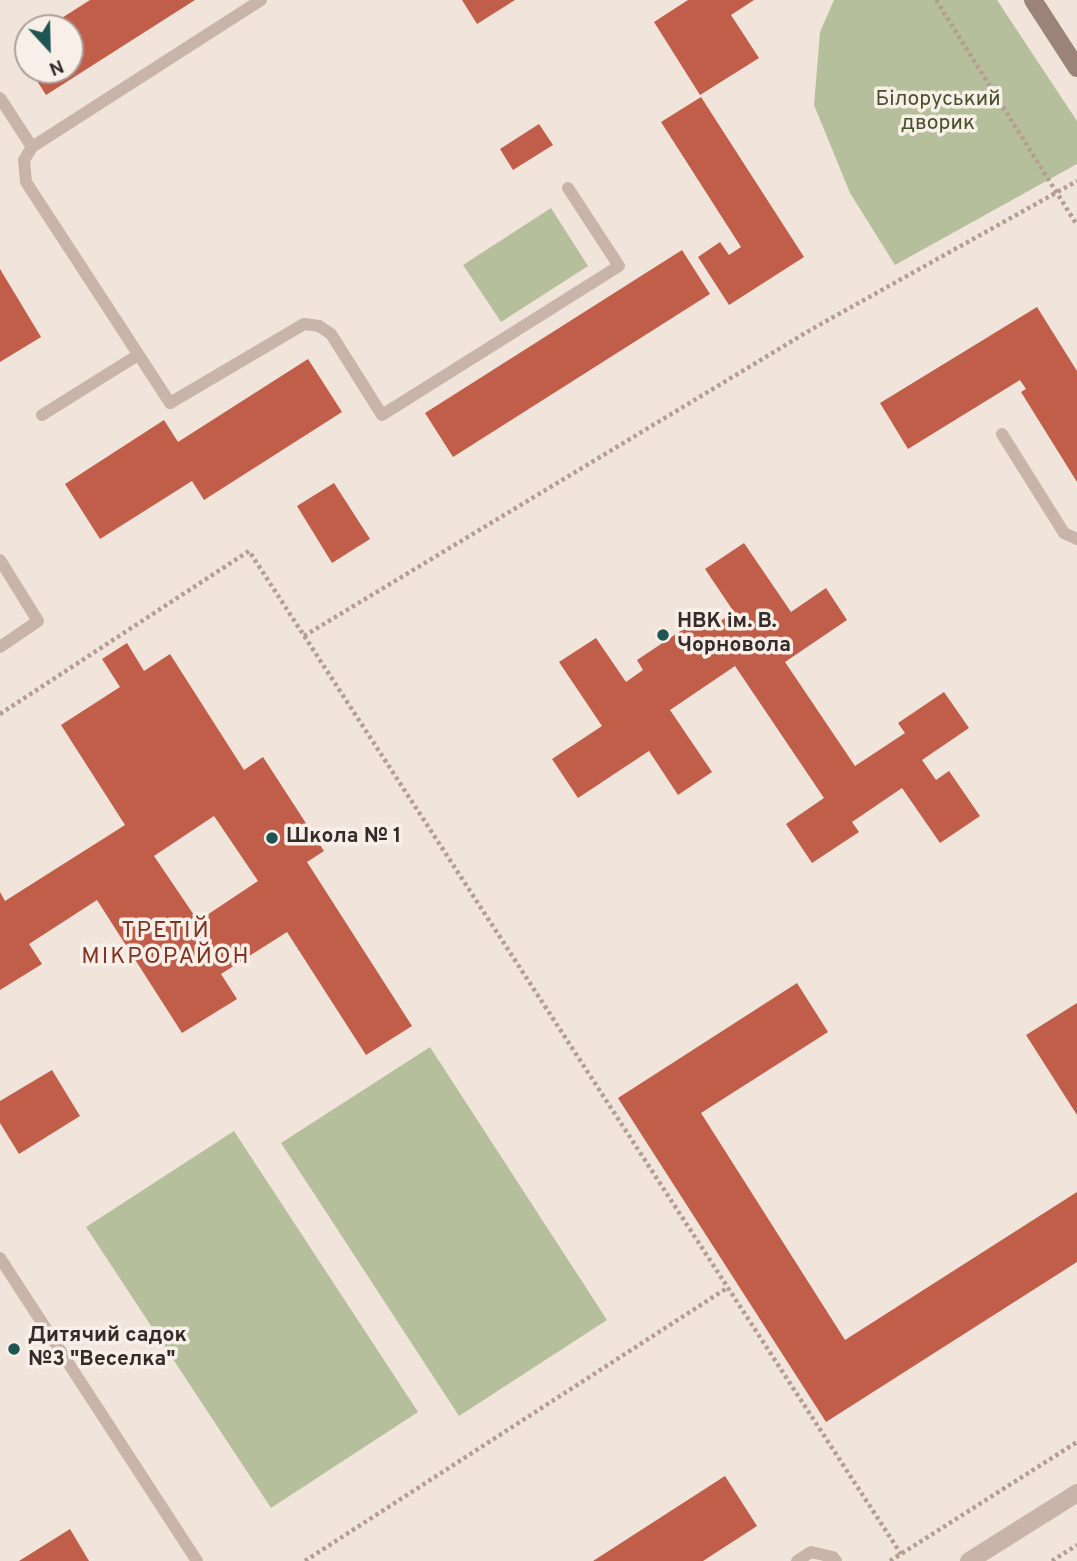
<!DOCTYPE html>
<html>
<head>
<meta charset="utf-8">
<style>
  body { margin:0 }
  #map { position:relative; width:1077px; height:1561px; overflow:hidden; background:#f1e5db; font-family:Overpass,sans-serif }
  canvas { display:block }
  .north { position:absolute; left:14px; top:14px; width:70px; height:70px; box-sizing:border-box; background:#f8f0e8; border:2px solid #aaa19b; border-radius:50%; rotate:158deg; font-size:19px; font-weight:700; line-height:28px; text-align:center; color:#352b28 }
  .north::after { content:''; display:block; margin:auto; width:24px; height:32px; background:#1f5555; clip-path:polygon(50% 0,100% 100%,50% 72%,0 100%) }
</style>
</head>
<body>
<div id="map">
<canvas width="1077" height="1561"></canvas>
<div class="north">N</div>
</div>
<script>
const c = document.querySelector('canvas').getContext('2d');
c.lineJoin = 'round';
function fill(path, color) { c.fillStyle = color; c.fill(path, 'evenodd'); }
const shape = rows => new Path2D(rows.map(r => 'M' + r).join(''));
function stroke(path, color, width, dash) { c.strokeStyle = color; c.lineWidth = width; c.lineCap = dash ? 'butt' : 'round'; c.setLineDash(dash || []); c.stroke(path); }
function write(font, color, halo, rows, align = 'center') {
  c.font = font + ' Overpass,sans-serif'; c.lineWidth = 7; c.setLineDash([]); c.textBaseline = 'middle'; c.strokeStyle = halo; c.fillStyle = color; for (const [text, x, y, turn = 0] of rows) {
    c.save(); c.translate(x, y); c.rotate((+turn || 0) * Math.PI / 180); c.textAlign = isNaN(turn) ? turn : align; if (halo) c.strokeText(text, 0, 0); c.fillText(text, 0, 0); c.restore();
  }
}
const green = shape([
  [834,0,997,0,1077,121,1077,164,895,265,850,193,814,105,820,32],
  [551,208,588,266,501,322,463,265],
  [430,1047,607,1320,459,1416,281,1143],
  [234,1131,418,1412,271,1508,86,1227]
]);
const building = shape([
  [90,0,195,0,46,95,30,70,70,70,70,28,46,28],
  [462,0,515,0,477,24],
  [688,0,754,0,731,15,759,58,700,95,654,22],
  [28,39,28,66,16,47],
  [701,97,804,257,729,305,698,257,720,242,729,255,741,247,661,122],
  [539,124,553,145,513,170,500,149],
  [682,250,710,294,453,457,425,413],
  [0,269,41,337,0,362],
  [1037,307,1077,371,1077,482,1021,392,1026,389,1020,380,908,449,880,403],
  [308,359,342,412,204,500,192,481,100,539,65,484,164,420,178,442],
  [334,483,370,539,332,563,297,506],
  [744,543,791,612,826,588,847,620,785,662,855,766,905,733,898,723,944,692,969,728,922,760,936,780,949,771,980,816,940,843,902,788,852,822,859,832,812,863,786,824,824,798,735,666,670,710,712,772,678,795,649,751,578,798,552,759,602,726,559,662,596,638,626,682,643,670,637,660,700,618,707,630,734,612,705,569],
  [127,643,144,671,170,654,244,770,263,757,324,851,307,862,412,1026,366,1055,287,932,221,974,237,999,182,1033,97,900,29,944,42,964,0,990,0,892,5,901,125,825,61,725,120,687,102,659],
  [214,816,258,881,198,921,154,856],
  [797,983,828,1032,701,1113,845,1340,1077,1192,1077,1262,826,1422,618,1098],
  [1077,1003,1077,1115,1026,1035],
  [52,1070,80,1116,19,1154,0,1123,0,1101],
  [725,1476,757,1526,703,1561,593,1561],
  [70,1529,89,1561,19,1561]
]);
const path = shape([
  [936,0,1077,225],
  [304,636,812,329,1077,181],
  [0,714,249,551,901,1554],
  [305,1561,727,1288],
  [890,1561,1077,1442],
  [1052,1561,1077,1545]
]);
const lane = shape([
  [0,98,32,147,24,160,26,182,170,403,304,324,319,326,331,334,382,415,619,266,568,188],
  [32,147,261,0],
  [42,415,138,355],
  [1002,434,1064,533,1077,539],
  [0,560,38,621,0,647],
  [0,1258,197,1561],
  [797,1561,811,1552,833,1557,836,1561]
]);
const street = shape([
  [969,1561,1077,1493]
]);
const secondary = shape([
  [1033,0,1077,68]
]);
const markers = [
  [663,635,7,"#1f5555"],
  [272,838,7,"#1f5555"],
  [14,1349,7,"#1f5555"]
];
const parkNames = [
  ["Білоруський",938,101],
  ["дворик",938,125]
];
const poiNames = [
  ["НВК ім. В.",677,623],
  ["Чорновола",677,647],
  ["Школа № 1",286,838],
  ["Дитячий садок",28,1337],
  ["№3 \"Веселка\"",28,1361]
];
const neighbourhoodNames = [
  ["ТРЕТІЙ",166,932],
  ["МІКРОРАЙОН",166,958]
];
fill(green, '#b6bf9c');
fill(building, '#c05e4a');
stroke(path, '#b49e92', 4.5, [3.5, 3.5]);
stroke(lane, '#c8b4a8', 12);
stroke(street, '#c8b4a8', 18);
stroke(secondary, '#9c8379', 18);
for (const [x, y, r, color] of markers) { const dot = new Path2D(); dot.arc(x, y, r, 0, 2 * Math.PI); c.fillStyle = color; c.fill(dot); stroke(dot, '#f8f0e8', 2.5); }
write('21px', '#47522d', '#f8f0e8', parkNames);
write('bold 21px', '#352b28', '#f8f0e8', poiNames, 'left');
c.letterSpacing = '2px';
write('23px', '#803425', '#f8f0e8', neighbourhoodNames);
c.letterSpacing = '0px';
</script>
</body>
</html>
